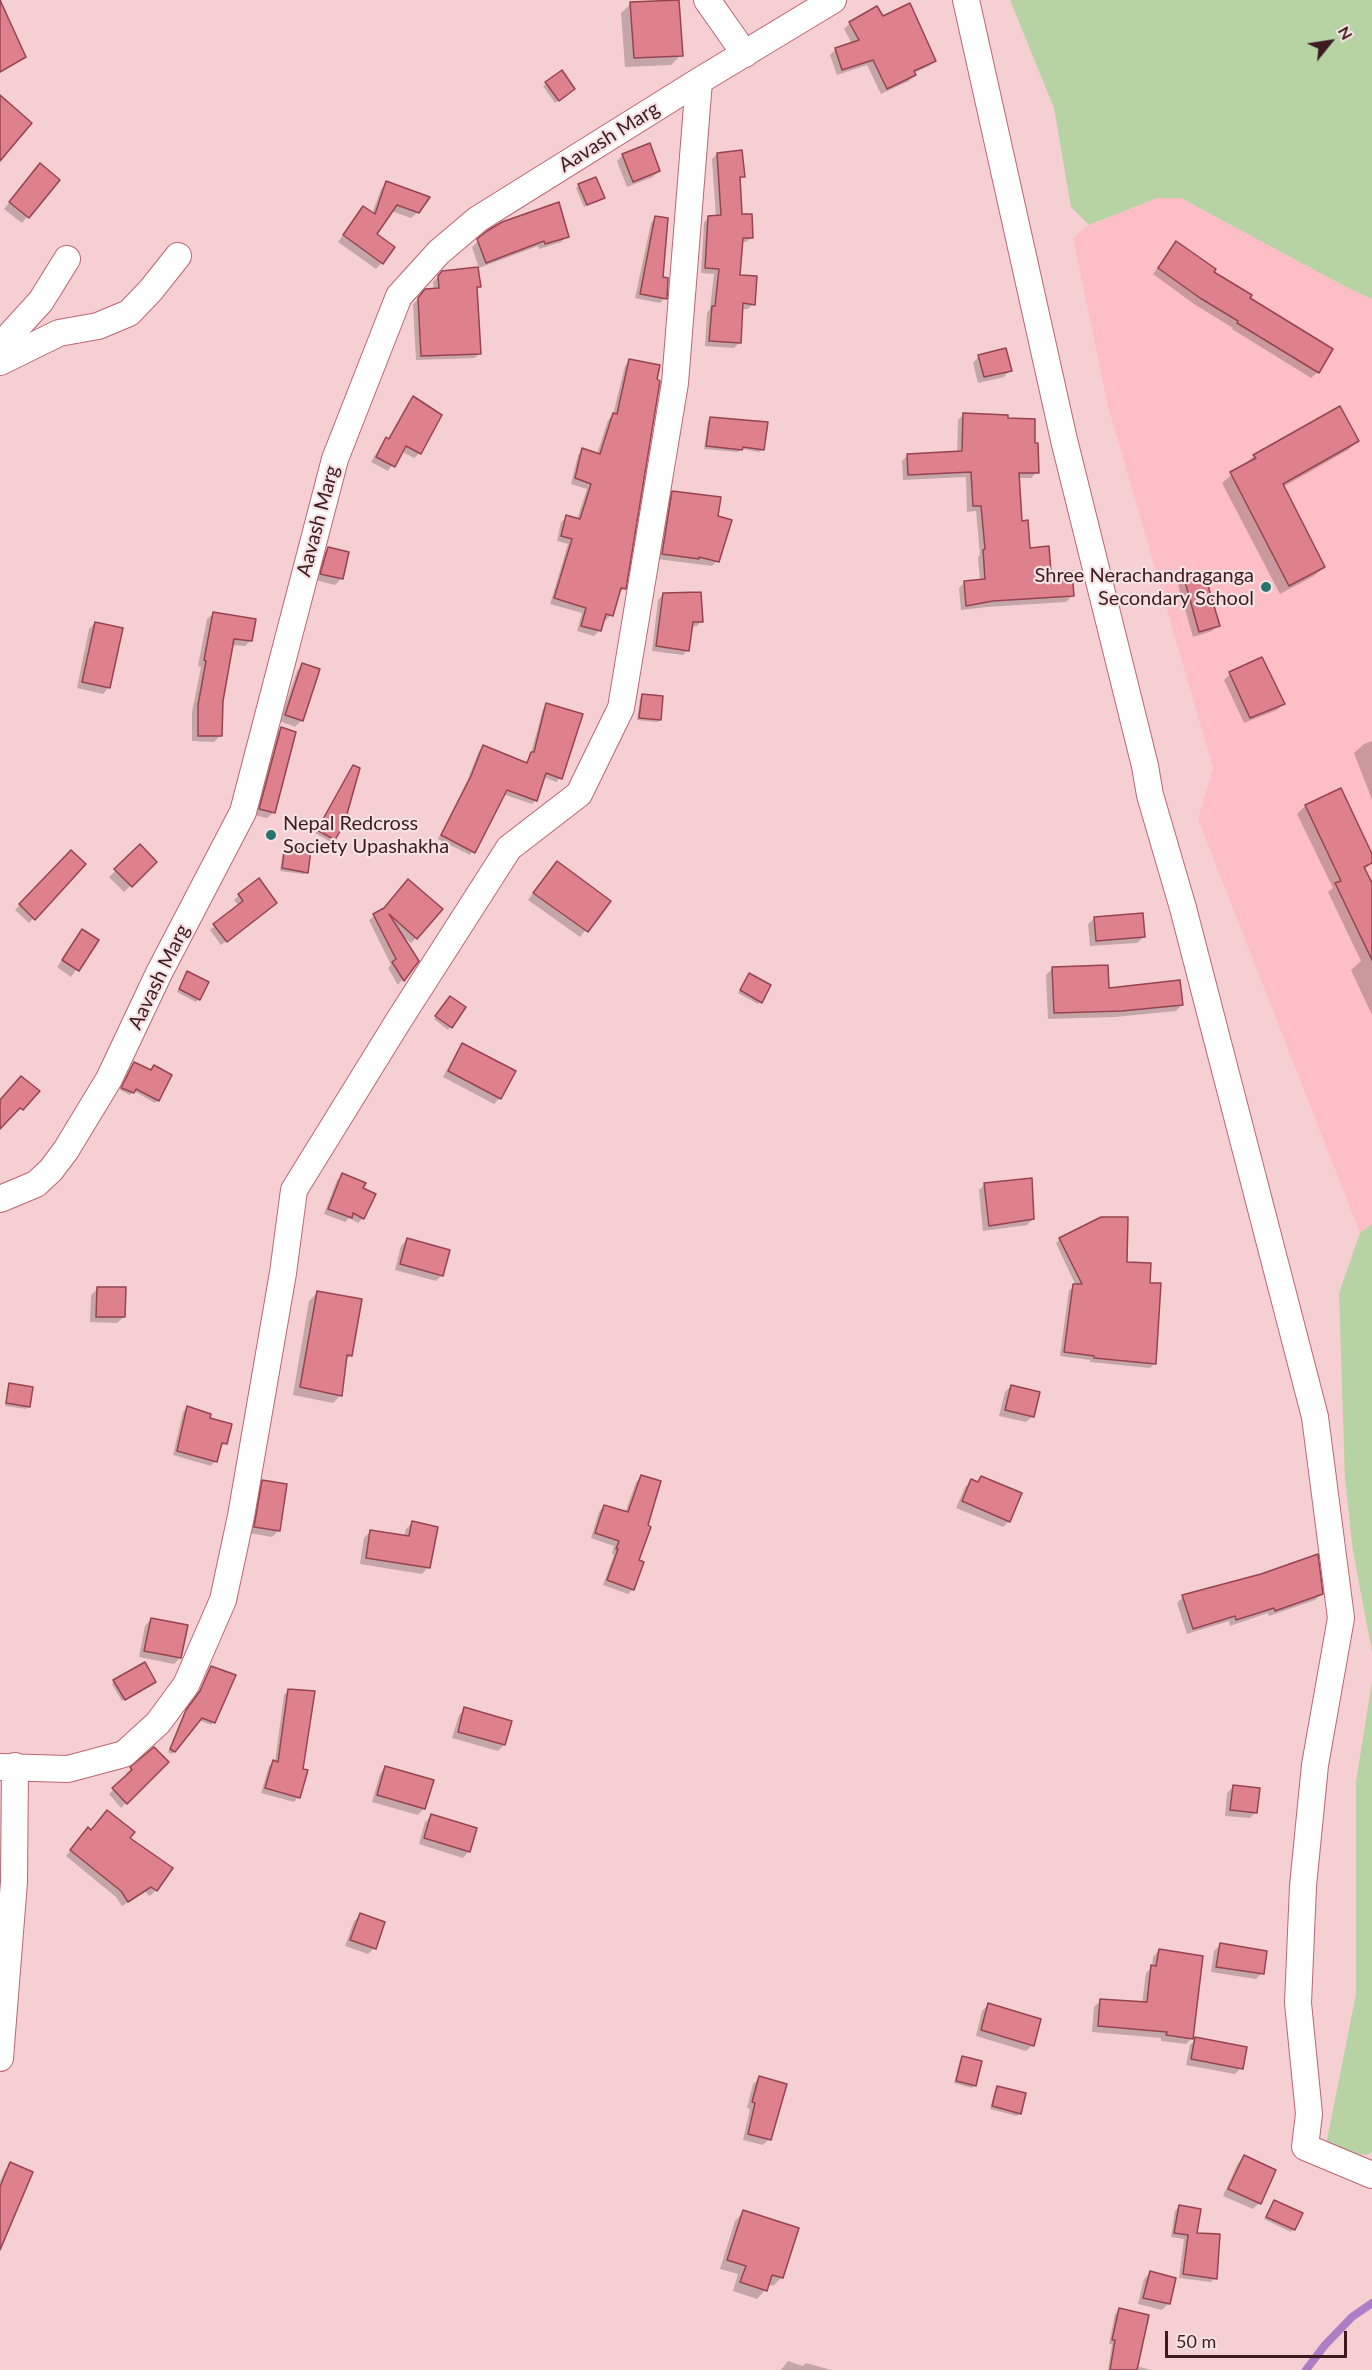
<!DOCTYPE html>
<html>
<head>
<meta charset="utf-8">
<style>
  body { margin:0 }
  #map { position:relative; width:1372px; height:2370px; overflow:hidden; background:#f6cfd2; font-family:Lato,sans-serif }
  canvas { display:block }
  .north { position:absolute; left:1300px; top:12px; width:60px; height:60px; -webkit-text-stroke:4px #f6e2e3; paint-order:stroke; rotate:60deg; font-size:16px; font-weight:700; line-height:24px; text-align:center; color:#3e1b20 }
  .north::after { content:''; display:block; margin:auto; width:21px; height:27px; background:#3e1b20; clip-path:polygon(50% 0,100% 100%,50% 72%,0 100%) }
  .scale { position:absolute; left:1165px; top:2331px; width:182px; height:27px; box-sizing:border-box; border:3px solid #3e1b20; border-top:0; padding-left:8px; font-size:18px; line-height:21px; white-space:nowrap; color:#3e1b20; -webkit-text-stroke:4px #f6e2e3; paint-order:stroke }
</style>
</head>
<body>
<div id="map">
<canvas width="1372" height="2370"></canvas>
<div class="north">N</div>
<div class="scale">50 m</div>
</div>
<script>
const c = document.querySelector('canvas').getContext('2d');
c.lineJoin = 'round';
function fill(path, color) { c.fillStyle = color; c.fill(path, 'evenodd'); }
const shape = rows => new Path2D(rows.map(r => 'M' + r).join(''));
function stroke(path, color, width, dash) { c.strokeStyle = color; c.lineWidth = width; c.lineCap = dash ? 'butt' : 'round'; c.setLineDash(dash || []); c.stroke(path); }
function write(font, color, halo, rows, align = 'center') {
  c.font = font + ' Lato,sans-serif'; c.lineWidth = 4.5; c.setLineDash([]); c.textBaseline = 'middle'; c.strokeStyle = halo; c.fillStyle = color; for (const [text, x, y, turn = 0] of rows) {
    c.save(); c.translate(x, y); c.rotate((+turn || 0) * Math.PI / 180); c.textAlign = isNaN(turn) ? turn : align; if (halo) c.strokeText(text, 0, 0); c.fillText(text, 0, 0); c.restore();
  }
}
const built = shape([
  [1157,198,1181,198,1344,286,1372,299,1372,1224,1360,1233,1198,819,1213,768,1108,406,1073,238,1089,225]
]);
const green = shape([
  [1010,0,1372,0,1372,299,1344,286,1181,198,1157,198,1089,225,1071,207,1054,108],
  [1372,1224,1372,1652,1353,1551,1345,1479,1339,1293,1360,1233],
  [1372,1681,1372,2152,1366,2155,1325,2150,1356,1994,1356,1782]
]);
const shadow = shape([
  [631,4,681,55,671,65,625,67,621,13],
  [877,8,882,18,935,60,929,66,914,73,914,75,909,81,881,94,867,65,837,75,830,55,836,49,852,44,844,29,849,24],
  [0,17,24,57,0,73],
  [562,72,571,92,555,103,543,86],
  [717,154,743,176,738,181,741,216,752,237,746,242,741,242,738,276,753,304,748,309,742,309,739,343,734,348,705,346,707,313,710,309,714,274,701,273,704,222,709,217,716,217,712,159],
  [623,155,659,170,653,177,627,187,617,161],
  [34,172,58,180,22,223,4,209],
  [387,183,418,212,411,218,391,211,375,234,382,263,376,269,338,242,363,208,372,214,381,189],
  [579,185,603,198,584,207,576,188],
  [656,218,665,298,660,303,635,298,651,223],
  [567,236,561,242,539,249,538,246,479,268,472,247,478,241],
  [1176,243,1248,299,1318,372,1311,378,1232,329,1233,328,1194,304,1153,274],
  [479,268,479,286,476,290,480,353,475,358,416,360,413,304,426,291,434,290,433,282,442,273],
  [979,356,1010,370,1004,377,978,383,973,363],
  [630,360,655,380,624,588,619,593,611,615,606,620,603,619,599,631,594,636,577,631,582,613,550,604,568,544,557,541,561,522,567,517,577,519,587,489,571,484,578,455,583,449,597,454,608,420,613,415,625,366],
  [413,398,426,405,420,453,414,458,401,451,388,471,371,462,381,445,387,440,408,403],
  [963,415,1033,445,1037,472,1031,478,1018,478,1020,522,1029,549,1072,596,1066,602,987,607,961,610,959,588,965,582,980,581,978,557,980,555,976,511,967,512,966,477,903,480,902,461,908,455,957,453,958,420],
  [710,418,762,449,760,452,741,449,738,452,704,449,708,421],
  [1358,441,1348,450,1283,487,1324,567,1314,576,1280,594,1222,483,1254,456],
  [673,493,717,517,717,561,712,566,657,559,667,498],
  [328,549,347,553,341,579,335,585,315,580,322,555],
  [1184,579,1219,625,1212,631,1193,637,1178,585],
  [663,595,701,621,697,626,691,627,688,650,683,655,652,651,658,600],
  [214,613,251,640,245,646,231,645,221,701,220,736,214,742,192,741,192,712,201,667,198,666,207,619],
  [95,623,109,687,103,694,77,688,89,629],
  [303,665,318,670,301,721,295,727,280,721,297,671],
  [1230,674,1283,704,1277,710,1244,723,1224,680],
  [642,696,660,720,657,722,637,720,640,699],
  [547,705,560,778,556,782,544,777,536,800,532,804,503,794,470,855,438,839,467,781,479,751,483,747,525,764,531,753,543,709],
  [281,729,274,812,267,818,254,815,275,735],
  [1372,741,1372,800,1354,753,1364,744],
  [353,767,334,839,331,842,315,833],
  [1340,790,1372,857,1372,863,1364,870,1372,887,1372,1015,1351,970,1361,961,1328,892,1333,888,1297,814,1305,806],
  [140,847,155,862,124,892,109,877],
  [286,848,307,872,304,874,280,871,283,850],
  [71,852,84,865,29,923,15,910],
  [551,869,608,901,580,937,528,900],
  [254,883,270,907,221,945,210,930,239,906,234,900],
  [403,886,416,938,411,943,401,934,417,961,398,985,388,968,391,965,369,920,383,910],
  [1095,918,1144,937,1137,943,1090,946,1088,924],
  [82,931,97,940,71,977,57,967],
  [1053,968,1107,990,1182,1005,1176,1011,1115,1017,1048,1019,1046,975],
  [185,976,199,999,196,1002,177,992],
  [747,977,760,1002,758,1004,738,993],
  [447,1000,464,1008,448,1030,434,1019],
  [463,1044,500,1098,494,1104,443,1077,457,1051],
  [134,1064,158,1100,155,1103,134,1091,130,1095,120,1090],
  [343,1175,361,1189,363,1218,358,1223,349,1218,345,1222,324,1214,337,1180],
  [985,1184,1033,1219,1027,1225,983,1231,979,1190],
  [1060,1239,1126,1263,1148,1284,1155,1363,1150,1368,1090,1362,1090,1360,1060,1356,1069,1290,1076,1286,1056,1243],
  [407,1240,442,1275,436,1281,395,1270,401,1246],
  [97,1289,124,1317,117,1323,90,1322,91,1295],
  [317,1293,351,1355,345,1361,341,1395,333,1403,293,1395,309,1301],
  [10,1385,29,1406,26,1409,5,1406,7,1388],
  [1011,1386,1033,1416,1026,1422,999,1416,1005,1392],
  [187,1408,208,1419,226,1443,220,1447,215,1461,211,1466,173,1455,183,1412],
  [642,1476,637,1561,633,1589,628,1594,603,1585,614,1555,612,1554,614,1546,591,1538,599,1512,604,1506,625,1513,636,1482],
  [981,1477,1009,1521,1003,1527,956,1508,965,1487,971,1481,976,1483],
  [263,1481,278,1531,272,1537,249,1533,257,1488],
  [412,1523,428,1567,422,1574,360,1564,364,1538,370,1532,404,1537,406,1529],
  [1321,1594,1315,1600,1269,1616,1268,1613,1230,1626,1229,1621,1187,1634,1177,1603,1183,1597],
  [151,1619,180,1658,174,1664,139,1657,145,1626],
  [211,1668,213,1722,211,1725,199,1720,172,1754,168,1752,184,1714,197,1696],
  [114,1681,151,1684,122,1701,112,1684],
  [289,1690,298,1797,294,1802,261,1793,269,1766,275,1762,284,1695],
  [465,1709,504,1745,498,1751,452,1738,459,1715],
  [167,1762,121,1808,109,1794,128,1775,126,1773,131,1769],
  [386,1767,424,1808,418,1815,372,1802,380,1774],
  [1233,1787,1256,1812,1250,1818,1225,1816,1227,1793],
  [431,1816,469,1851,463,1858,419,1844,425,1822],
  [91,1831,128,1838,156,1890,150,1896,145,1892,122,1906,116,1897,66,1856,83,1835],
  [361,1915,374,1948,368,1954,345,1946,354,1921],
  [1220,1945,1262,1973,1256,1979,1211,1972,1214,1951],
  [1159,1950,1192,2038,1186,2044,1161,2041,1161,2038,1092,2032,1094,2007,1100,2001,1142,2004,1146,1973,1152,1967,1153,1957],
  [988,2005,1033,2045,1026,2051,976,2036,982,2011],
  [1196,2039,1241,2068,1235,2074,1186,2065,1190,2045],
  [963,2057,975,2085,972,2088,954,2083,960,2060],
  [760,2078,769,2139,763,2145,743,2140,750,2109,747,2108,753,2084],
  [998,2088,1020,2113,1017,2116,990,2109,995,2090],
  [1244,2157,1274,2171,1259,2203,1253,2209,1223,2196,1238,2163],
  [11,2164,0,2234,0,2181,5,2170],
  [1274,2201,1294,2229,1291,2232,1264,2219],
  [1179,2206,1195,2234,1215,2278,1211,2282,1179,2278,1184,2239,1171,2237,1175,2211],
  [743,2212,797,2229,781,2278,773,2286,767,2284,765,2290,757,2299,733,2291,738,2274,720,2269,735,2221],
  [1150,2273,1168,2304,1162,2310,1138,2304,1144,2279],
  [1120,2310,1136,2366,1151,2370,1108,2370,1112,2344,1109,2344,1115,2314],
  [788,2361,803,2366,806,2363,831,2370,781,2370]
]);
const stream = shape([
  [1306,2370,1325,2345,1352,2317,1372,2303]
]);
const building = shape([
  [0,0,26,57,0,72,0,0],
  [679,0,683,56,634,58,630,2,679,0],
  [910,3,936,61,914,71,916,75,887,89,873,60,842,70,835,48,859,40,849,22,877,6,883,16,910,3],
  [562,70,575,89,559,101,545,82,562,70],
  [0,95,32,123,0,161,0,95],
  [650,143,660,171,633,182,622,154,650,143],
  [742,150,745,177,740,177,742,214,752,214,753,238,743,238,740,275,757,276,755,305,743,303,741,343,709,341,712,306,715,306,719,269,705,268,708,216,721,215,717,153,742,150],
  [40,163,60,180,29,218,9,202,40,163],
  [596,177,605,198,587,205,578,184,596,177],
  [386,181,430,197,419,213,397,205,377,234,395,247,383,264,343,235,363,206,375,214,386,181],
  [559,202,569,237,545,244,544,241,486,263,477,239,487,231,502,222,559,202],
  [655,216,668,218,663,277,668,278,667,299,640,294,655,216],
  [1176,241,1216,269,1214,272,1252,295,1250,298,1333,349,1319,373,1237,323,1238,321,1200,298,1158,268,1176,241],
  [478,267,481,287,477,287,481,354,421,356,418,298,425,289,439,288,438,276,442,271,478,267],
  [1006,348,1012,371,984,377,978,355,1006,348],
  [629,359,660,365,657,379,660,381,626,589,621,588,613,616,606,614,601,631,581,626,586,608,554,598,572,539,561,536,566,515,580,519,591,484,575,478,582,448,600,454,613,413,617,414,629,359],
  [413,396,442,415,421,454,406,446,395,467,376,457,386,437,389,439,413,396],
  [1340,406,1359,441,1283,484,1325,567,1289,586,1230,472,1256,458,1253,455,1340,406],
  [963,413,1008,415,1008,418,1035,419,1035,443,1038,443,1039,473,1019,473,1022,521,1028,520,1030,548,1049,546,1051,572,1072,571,1074,596,993,601,966,606,964,581,985,579,983,550,985,549,981,506,973,506,971,472,908,475,907,454,962,451,963,413],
  [710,417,768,422,764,450,743,447,742,450,706,446,710,417],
  [672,491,721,497,718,516,732,520,719,562,699,557,699,559,662,554,672,491],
  [328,547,349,552,343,579,320,574,328,547],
  [1204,572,1220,626,1199,632,1184,578,1204,572],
  [701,592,703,622,693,622,689,651,656,646,663,593,701,592],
  [213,612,256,619,252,641,234,639,223,701,222,736,198,736,198,705,206,661,204,660,213,612],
  [95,622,123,628,110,688,82,682,95,622],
  [1262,657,1285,704,1250,718,1229,672,1262,657],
  [302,663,320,669,303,721,285,715,302,663],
  [642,694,663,696,661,720,639,718,642,694],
  [546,703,583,714,562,779,546,773,537,801,507,790,475,853,441,835,471,776,483,745,527,763,531,752,534,752,546,703],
  [281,727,296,732,275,813,259,809,281,727],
  [353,765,360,768,347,814,349,815,335,840,317,830,353,765],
  [1341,788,1372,854,1372,863,1364,867,1372,883,1372,960,1335,883,1341,881,1305,805,1341,788],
  [140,844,157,862,132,887,114,869,140,844],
  [285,846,311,850,308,873,282,868,285,846],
  [71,850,86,864,35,920,19,904,71,850],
  [557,861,611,901,588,932,533,893,557,861],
  [259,878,277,903,227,942,213,924,243,901,238,894,259,878],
  [408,879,443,909,417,939,389,914,419,961,404,981,392,962,396,959,373,914,384,908,408,879],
  [1143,913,1145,937,1096,941,1094,917,1143,913],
  [82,929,99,940,79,971,62,960,82,929],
  [1108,965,1109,988,1180,980,1183,1005,1122,1011,1054,1013,1052,967,1108,965],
  [187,971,209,982,200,1000,179,989,187,971],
  [749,973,771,985,762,1003,740,990,749,973],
  [450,996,466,1007,452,1028,435,1016,450,996],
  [462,1043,516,1071,501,1099,448,1071,462,1043],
  [134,1062,151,1070,154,1065,172,1075,159,1101,136,1089,134,1093,121,1088,134,1062],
  [21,1076,40,1091,23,1110,20,1108,0,1129,0,1100,21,1076],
  [342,1173,366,1183,363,1188,376,1194,364,1219,353,1213,352,1218,328,1209,342,1173],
  [1032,1178,1034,1219,989,1226,984,1183,1032,1178],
  [1101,1217,1128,1217,1127,1262,1151,1263,1150,1283,1161,1283,1156,1364,1094,1358,1094,1356,1064,1352,1073,1284,1082,1284,1059,1238,1101,1217],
  [407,1238,450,1250,443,1276,400,1264,407,1238],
  [97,1287,126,1287,125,1317,96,1317,97,1287],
  [317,1291,362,1299,352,1356,347,1355,342,1396,300,1387,317,1291],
  [9,1383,33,1387,30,1407,6,1403,9,1383],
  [1011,1385,1040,1392,1034,1417,1005,1410,1011,1385],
  [187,1406,211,1414,210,1418,232,1424,227,1444,222,1443,217,1462,177,1451,187,1406],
  [641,1475,661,1481,648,1525,651,1527,639,1560,644,1562,634,1590,607,1580,618,1549,616,1549,619,1541,595,1533,604,1505,628,1512,641,1475],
  [981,1476,1022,1493,1010,1522,962,1501,971,1479,978,1482,981,1476],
  [262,1480,287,1484,280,1531,254,1527,262,1480],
  [412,1521,438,1527,430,1568,366,1558,370,1530,409,1536,412,1521],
  [1318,1554,1323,1594,1275,1611,1274,1608,1236,1620,1235,1616,1193,1629,1182,1595,1261,1574,1318,1554],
  [151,1618,188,1625,181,1658,144,1651,151,1618],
  [145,1662,156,1682,125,1700,113,1680,145,1662],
  [211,1666,236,1675,215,1723,202,1718,175,1752,170,1749,186,1710,200,1691,211,1666],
  [288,1689,315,1691,303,1769,308,1770,300,1798,265,1788,273,1760,278,1762,288,1689],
  [464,1707,512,1721,505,1745,458,1732,464,1707],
  [154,1747,169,1762,127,1804,112,1788,132,1770,130,1767,154,1747],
  [385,1766,434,1780,425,1809,377,1795,385,1766],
  [1233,1785,1260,1788,1257,1813,1230,1810,1233,1785],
  [107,1810,135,1832,130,1838,173,1868,157,1891,151,1887,128,1902,121,1891,70,1850,88,1827,91,1830,107,1810],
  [431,1814,477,1828,470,1852,424,1838,431,1814],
  [360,1913,385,1922,376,1949,350,1940,360,1913],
  [1220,1943,1267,1951,1264,1974,1216,1967,1220,1943],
  [1159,1949,1203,1956,1193,2039,1166,2035,1167,2032,1098,2026,1100,1999,1147,2002,1151,1965,1156,1966,1159,1949],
  [988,2003,1041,2019,1034,2046,981,2030,988,2003],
  [1195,2037,1247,2047,1243,2069,1191,2059,1195,2037],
  [962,2056,982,2061,976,2086,956,2081,962,2056],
  [759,2076,787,2084,771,2140,748,2134,755,2103,752,2102,759,2076],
  [997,2086,1026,2093,1021,2114,992,2106,997,2086],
  [1244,2155,1276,2170,1261,2204,1228,2189,1244,2155],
  [10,2162,33,2172,0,2250,0,2187,10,2162],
  [1274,2200,1303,2213,1295,2230,1266,2217,1274,2200],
  [1179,2205,1201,2209,1197,2233,1220,2234,1217,2279,1183,2274,1188,2235,1174,2233,1179,2205],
  [743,2210,799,2228,783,2278,772,2275,767,2291,740,2282,746,2266,727,2260,743,2210],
  [1150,2271,1176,2278,1170,2304,1143,2298,1150,2271],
  [1119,2308,1149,2315,1137,2370,1110,2370,1115,2340,1112,2340,1119,2308]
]);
const street = shape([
  [707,0,745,54],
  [966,0,1064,440,1145,766,1150,795,1183,908,1315,1417,1341,1618,1315,1765,1303,1886,1298,2003,1309,2114,1305,2147,1372,2175],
  [0,351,10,335,41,301,67,259],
  [0,362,59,333,98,326,129,313,151,290,178,256],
  [0,1199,36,1184,51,1170,66,1150,109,1079,159,973,243,812,335,459,399,296,439,252,478,219,699,81,833,0],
  [0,1767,68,1769,124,1754,158,1723,186,1685,223,1600,241,1516,283,1273,294,1190,399,1020,509,848,579,794,621,708,675,383,699,81],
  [0,2058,14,1882,15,1766]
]);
const markers = [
  [1266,587,6,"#287371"],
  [271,835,6,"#287371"]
];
const streetNames = [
  ["Aavash Marg",609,137,-32],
  ["Aavash Marg",318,521,-75],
  ["Aavash Marg",159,977,-64]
];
const poiNames = [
  ["Shree Nerachandraganga",1254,576],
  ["Secondary School",1254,599],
  ["Nepal Redcross",283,824,"left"],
  ["Society Upashakha",283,847,"left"]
];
fill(built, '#fdbfc5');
fill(green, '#b7d3a3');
fill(shadow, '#0003');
stroke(stream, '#ac7ec6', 8);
fill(building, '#de818c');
stroke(building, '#954450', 1.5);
stroke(street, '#bc6671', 28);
stroke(street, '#fff', 26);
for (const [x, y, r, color] of markers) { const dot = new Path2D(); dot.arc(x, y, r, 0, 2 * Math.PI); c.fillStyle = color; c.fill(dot); stroke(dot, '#f6e2e3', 2); }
write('20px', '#3e1b20', '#f6e2e3', streetNames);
write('20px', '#3e1b20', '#f6e2e3', poiNames, 'right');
</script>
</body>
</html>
